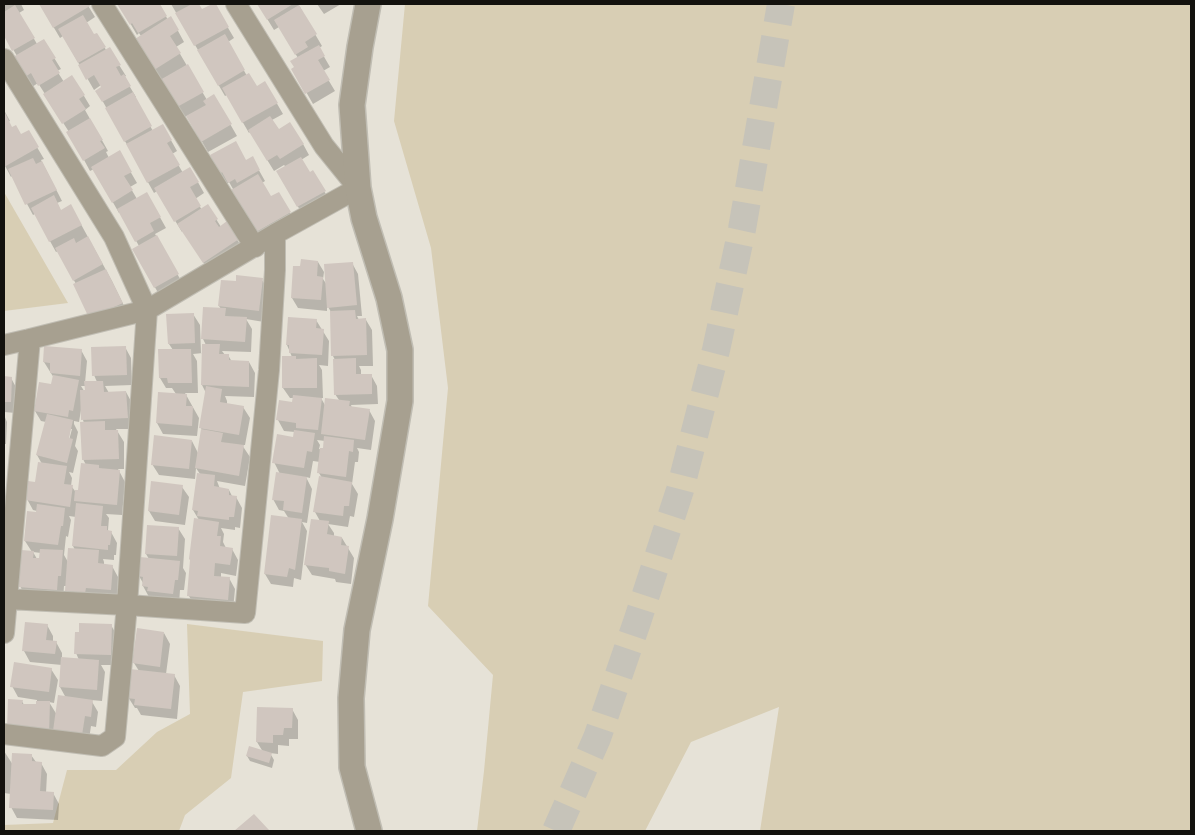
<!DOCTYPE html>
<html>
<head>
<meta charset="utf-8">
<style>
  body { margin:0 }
  #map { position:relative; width:1195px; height:835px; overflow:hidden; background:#e6e2d7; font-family:"IBM Plex Sans",sans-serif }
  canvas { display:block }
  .frame { position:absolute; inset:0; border:5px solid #13120e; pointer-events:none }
</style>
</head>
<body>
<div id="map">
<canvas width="1195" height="835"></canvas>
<div class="frame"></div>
</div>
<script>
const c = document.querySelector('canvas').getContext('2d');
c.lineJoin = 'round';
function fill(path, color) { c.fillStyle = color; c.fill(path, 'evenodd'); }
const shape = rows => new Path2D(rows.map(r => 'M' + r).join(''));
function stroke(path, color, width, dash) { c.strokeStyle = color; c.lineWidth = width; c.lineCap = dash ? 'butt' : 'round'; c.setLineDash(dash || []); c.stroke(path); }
const green = shape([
  [405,4,1191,4,1191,831,760,831,779,707,691,742,645,831,477,831,484,771,493,675,428,606,448,388,431,248,394,121],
  [4,192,68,303,4,311],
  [187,624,323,641,322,681,243,692,231,778,185,815,179,831,4,831,4,825,53,823,67,770,116,770,157,732,190,714]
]);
const shadow = shape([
  [4,4,21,4,24,10,19,13,37,44,43,40,61,69,57,71,64,82,72,77,84,96,90,106,85,110,108,151,106,152,109,158,119,152,137,183,130,187,137,199,147,194,166,228,155,234,184,286,161,298,134,250,139,246,120,212,119,213,94,169,90,171,69,132,38,83,32,87,15,57,17,56,4,34],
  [40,4,87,4,95,17,86,23,94,36,97,34,106,50,109,49,126,76,124,77,136,97,134,98,153,131,163,126,177,151,172,154,183,173,190,168,204,193,195,199,202,210,208,206,221,227,227,223,244,251,210,273,183,231,182,232,157,191,154,193,97,91,103,88,101,85,94,90,63,36,60,38],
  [119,4,159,4,168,20,171,18,184,42,176,47,207,100,214,96,237,136,208,152,187,116,184,117,161,80,136,39,141,36,139,33,137,35],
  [171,4,200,4,198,5,202,11,214,4,234,38,228,42,247,76,256,88,265,83,283,114,272,120,278,130,303,144,309,155,301,160,310,174,313,172,331,203,304,217,278,172,286,167,284,165,274,171,250,132,249,133,227,95,225,96],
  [258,4,298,4,303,12,302,12,322,46,319,48,330,67,323,71,335,91,313,104,293,69,295,68,298,58,279,27,274,30],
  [317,4,341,4,324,14],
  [4,110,10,121,8,122,12,128,21,136,28,132,44,159,41,160,62,201,57,203,61,211,77,217,112,281,128,314,96,328,76,284,58,251,56,252,35,214,33,215,12,176,11,177,4,164],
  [211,156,246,162,252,158,265,181,262,183,270,198,278,193,296,223,263,242,229,182,227,184],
  [318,262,324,272,323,279,327,285,352,263,358,274,362,316,357,316,359,320,366,320,372,330,373,366,359,366,361,370,361,375,371,375,377,386,378,404,351,405,352,408,369,410,375,421,371,450,357,448,359,452,358,462,355,462,352,484,358,494,354,517,350,516,348,527,328,524,334,533,334,537,342,538,354,558,351,584,336,582,335,579,312,575,305,564,320,521,315,512,322,478,319,473,320,462,313,461,310,478,306,477,312,489,307,523,302,522,307,531,301,580,294,578,293,587,271,584,265,574,289,519,284,511,279,510,273,499,280,474,274,462,294,438,295,432,284,431,278,420,293,403,294,398,290,398,283,388,292,357,287,345,316,320,329,341,328,366,319,365,322,370,323,398,321,398,326,407,339,400,335,394,335,360,333,356,331,312,327,305,327,311,298,308,292,298,301,268],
  [317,440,325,441,324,450,319,449,320,445],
  [262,280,268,290,264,322,246,319,252,329,251,352,222,351,225,355,228,355,232,362,249,362,255,373,254,397,225,396,227,401,227,404,243,407,250,418,245,445,242,445,250,457,245,486,217,481,220,489,229,490,232,496,236,497,242,508,240,528,235,527,235,530,221,528,224,534,223,542,226,548,232,549,238,560,236,576,221,573,221,577,229,578,235,589,233,610,195,607,189,596,199,520,193,510,200,474,196,468,195,479,159,475,152,464,192,441,198,453,202,430,201,428,206,393,202,385,203,353,193,354,197,361,198,393,185,393,199,418,197,436,163,434,157,423,176,394,172,388,166,388,160,378,173,350,169,344,193,314,200,325,201,353,203,353,206,345,203,339,221,309,219,306,237,283],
  [125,347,131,358,132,385,105,386,109,393,126,392,132,403,133,429,116,429,124,442,124,469,118,469,125,482,122,515,106,514,109,518,108,530,109,532,111,532,117,543,116,555,114,555,114,560,103,559,104,562,104,565,112,566,118,577,117,600,73,602,67,591,67,586,64,586,63,600,26,597,20,586,32,552,25,541,37,513,37,511,33,510,27,499,36,483,42,464,37,455,46,422,41,421,35,411,52,385,54,378,44,362,81,350,87,361,85,383,97,382,94,375],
  [81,386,86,386,86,394],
  [81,410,83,420,84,423,83,459,86,465,79,492,75,491,72,487,71,486,72,478,69,472,73,473,78,451,75,446,78,432,74,424,74,421,79,422],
  [70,429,72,429,68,444],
  [69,516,76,517,73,546,75,550,68,562,64,555,66,536,68,537,71,520],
  [33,552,41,553,40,559,37,559],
  [4,378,11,378,17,389,16,413,4,412],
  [4,415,7,422,6,444,4,444],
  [182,487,189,497,185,525,155,521,149,511],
  [148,526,178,528,185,539,183,568,186,573,184,590,180,590,179,604,149,597,143,586,143,583,139,576,149,559,146,554],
  [47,625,53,636,53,642,56,642,62,653,62,658,79,660,76,653,111,625,117,636,117,665,101,665,105,672,102,701,91,700,98,712,96,727,91,726,88,746,14,740,22,701,24,705,37,706,37,700,18,697,12,686,51,669,58,680,54,703,49,702,57,715,66,698,60,687,62,665,30,662,24,651],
  [164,633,170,644,166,674,174,675,180,686,177,719,141,715,137,708,135,708,128,697,139,671,134,663],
  [259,708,292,709,298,720,298,739,289,739,289,746,278,745,278,754,270,753,274,760,272,768,250,761,247,756,263,752,257,742],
  [4,751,13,765,31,755,36,762,41,763,47,774,46,793,53,793,59,804,58,820,17,818,11,807,11,794,4,793]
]);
const building = shape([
  [39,4,89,4,90,6,53,28],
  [117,4,160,4,167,16,138,33,132,23,130,25],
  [192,4,199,4,202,9,212,4,216,4,229,27,194,46,175,13],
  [257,4,293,4,267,20],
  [15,5,35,38,12,51,4,36,4,12],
  [299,5,317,34,305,42,308,47,295,55,274,20],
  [83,15,94,34,97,33,106,47,78,63,58,29],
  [171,16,179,30,170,36,181,53,154,70,135,39],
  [225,34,245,70,218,86,197,50],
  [44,39,56,58,52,60,60,73,38,86,31,73,25,77,13,57],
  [319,45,325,56,318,60,330,80,305,94,291,69,294,67,290,61],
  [110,47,121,65,116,67,121,76,124,74,131,86,102,102,95,91,101,87,94,75,86,80,78,65],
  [188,64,204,92,177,107,160,80],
  [249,73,257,86,265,81,278,103,242,123,222,88],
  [72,75,85,95,79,99,86,109,62,124,43,94],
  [133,92,152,126,124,142,105,108],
  [214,94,232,124,201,142,186,116,206,105,203,101],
  [4,111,12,127,16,125,21,134,29,130,39,147,4,167],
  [270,116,279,129,290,122,304,144,280,159,277,155,267,161,248,130],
  [90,118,103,140,100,141,105,148,83,161,66,132],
  [163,124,172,140,167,143,180,165,147,183,126,144],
  [236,141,246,160,253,156,260,170,237,183,235,179,228,183,222,172,220,174,210,155],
  [120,150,132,172,124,176,133,190,112,203,91,167],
  [301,157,310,172,313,170,326,191,297,207,276,171],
  [33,158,36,164,42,161,57,190,25,205,8,169],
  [190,167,199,182,190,187,201,206,174,222,154,188],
  [258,174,271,196,279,192,291,212,256,232,231,190],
  [147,192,161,217,150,223,154,231,135,242,117,209],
  [54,195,61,210,71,204,82,225,49,242,31,208],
  [208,204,218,219,215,221,219,227,227,221,239,239,203,263,177,224],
  [157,235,179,274,154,288,132,249],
  [88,236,103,264,73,281,55,248,74,238,76,243],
  [301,259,318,261,317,276,323,277,321,300,291,298,293,266,300,266],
  [353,262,357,305,327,308,324,264],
  [106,269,123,303,89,318,73,284],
  [236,275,263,278,259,311,218,306,221,280,236,281],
  [203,307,226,308,225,316,247,317,245,342,201,339],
  [355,310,356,319,366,318,367,355,331,356,330,311],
  [194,313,195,343,168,344,166,314],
  [288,317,317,319,316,328,324,329,322,355,289,353,289,345,286,345],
  [202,344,220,344,219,354,229,354,229,360,249,361,249,387,201,385],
  [44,346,82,349,80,376,50,373,50,363,43,362],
  [126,346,127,375,92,376,91,347],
  [158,349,191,349,192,383,168,383,167,378,159,378],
  [282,356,296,356,296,359,317,358,317,388,282,388],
  [356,358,356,374,372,374,372,394,334,395,333,359],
  [53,375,79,380,73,411,69,410,68,417,34,411,39,382,51,384],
  [4,376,12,377,11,402,4,402],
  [84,381,103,381,104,392,126,391,128,418,81,420,80,390,85,390],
  [206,386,222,389,220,402,244,406,239,435,199,428],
  [158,392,187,394,186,406,193,406,192,426,156,423],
  [293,395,322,398,318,430,296,428,296,423,276,420,279,400,292,402],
  [325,398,350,401,349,406,370,409,365,440,321,434],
  [47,414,73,420,69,438,73,439,67,463,36,455],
  [105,421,105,430,118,430,119,459,82,460,80,422],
  [201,429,223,433,221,442,244,445,239,476,195,468],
  [294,430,315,433,312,452,307,451,304,468,272,463,277,434,293,437],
  [154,435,192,440,189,469,151,465],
  [324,436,354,440,353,452,349,451,346,477,317,473,320,448,323,448],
  [38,462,67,466,64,484,73,485,70,507,25,500,28,481,35,482],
  [81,463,99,465,99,468,120,470,117,505,74,501,75,490,78,490],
  [276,472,307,477,302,513,283,510,284,501,272,500],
  [197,473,215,475,214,486,229,489,229,495,237,496,234,517,229,517,229,520,197,516,198,511,192,510],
  [319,476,352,482,349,506,344,506,343,516,313,512],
  [151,481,183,485,179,515,148,511],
  [76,503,103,506,101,526,107,526,107,530,112,531,110,545,108,545,108,550,72,546],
  [37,504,65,508,63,526,61,526,58,545,24,541,27,511,36,512],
  [271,515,302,519,295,570,289,568,287,577,264,574],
  [194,518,219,522,217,536,221,536,220,546,233,548,230,565,215,563,214,576,230,577,228,600,187,596,190,560,189,559],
  [311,519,329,521,327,534,342,537,341,545,349,546,345,574,329,571,329,568,304,565],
  [147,525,179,527,177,556,145,554],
  [68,548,99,550,98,563,113,565,111,590,86,588,85,593,65,591],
  [40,549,63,550,61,576,58,576,57,590,18,587,21,550,34,551,33,558,39,558],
  [140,557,180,561,178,580,175,580,173,594,147,591,148,587,142,586,143,577,138,576],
  [25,622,48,624,46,640,57,641,55,654,22,651],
  [79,623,112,624,111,655,74,654,75,632,79,632],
  [137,628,164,632,160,667,132,663],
  [61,657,99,660,97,690,59,687],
  [14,662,52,668,49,692,10,687],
  [130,669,175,674,171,709,134,705,135,699,127,698],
  [58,695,93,700,91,717,85,716,82,735,53,731],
  [8,699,23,700,22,704,36,704,36,701,50,701,49,734,7,730],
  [257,707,293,708,292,728,284,728,283,735,273,735,273,743,256,742],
  [249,746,272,753,269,763,246,756],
  [12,753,32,754,32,761,42,762,40,791,54,792,53,810,9,808],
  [254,814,269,830,268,831,234,831]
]);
const motorwayTunnel = shape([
  [556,831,597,738,637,622,680,490,716,350,742,229,781,4]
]);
const minor = shape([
  [102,4,255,247],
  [4,59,114,237,147,310,127,605,7,599,4,597],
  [4,345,30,339,147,310,275,234,358,188,324,146,236,4],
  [4,633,30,339],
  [4,734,102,746,115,737,127,605,245,613,269,370,275,270,275,234]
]);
const tertiary = shape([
  [368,4,360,47,352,105,358,188,364,218,389,298,400,350,400,401,380,519,357,630,351,698,352,767,369,831]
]);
fill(green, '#d8ceb4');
fill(shadow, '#0003');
fill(building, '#d0c6bf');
stroke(motorwayTunnel, '#c6c3b9', 28, [28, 14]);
stroke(minor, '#c0bdb3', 22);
stroke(tertiary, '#c0bdb3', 28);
stroke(minor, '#a7a090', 20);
stroke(tertiary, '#a7a090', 25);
</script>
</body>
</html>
